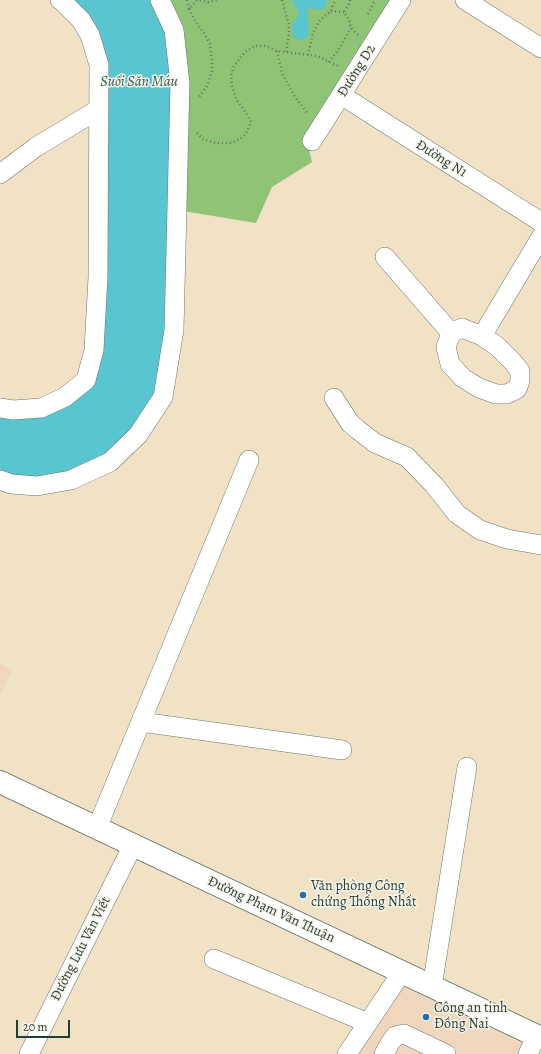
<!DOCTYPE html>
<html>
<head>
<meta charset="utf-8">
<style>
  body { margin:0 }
  #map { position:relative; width:541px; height:1054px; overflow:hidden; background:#f1e2c6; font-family:Alegreya,serif }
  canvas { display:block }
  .scale { position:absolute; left:16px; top:1020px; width:54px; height:18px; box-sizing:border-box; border:2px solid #1f3d34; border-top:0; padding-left:5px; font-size:12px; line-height:14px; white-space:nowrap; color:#1f3d34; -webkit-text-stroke:3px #f7f3e8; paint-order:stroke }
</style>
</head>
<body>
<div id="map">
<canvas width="541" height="1054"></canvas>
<div class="scale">20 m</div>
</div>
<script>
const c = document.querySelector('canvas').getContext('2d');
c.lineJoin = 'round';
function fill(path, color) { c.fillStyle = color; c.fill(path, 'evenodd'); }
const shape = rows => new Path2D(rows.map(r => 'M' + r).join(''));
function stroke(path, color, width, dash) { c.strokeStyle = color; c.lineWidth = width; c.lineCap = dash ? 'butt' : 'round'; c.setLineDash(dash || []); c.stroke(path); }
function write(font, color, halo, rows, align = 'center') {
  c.font = font + ' Alegreya,serif'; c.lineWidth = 3; c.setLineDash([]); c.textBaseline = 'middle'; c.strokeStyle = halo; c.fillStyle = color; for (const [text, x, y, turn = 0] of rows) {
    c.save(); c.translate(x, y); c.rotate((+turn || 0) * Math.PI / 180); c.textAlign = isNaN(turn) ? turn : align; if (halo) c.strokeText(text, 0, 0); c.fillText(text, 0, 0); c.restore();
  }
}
const built = shape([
  [0,664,12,670,0,695],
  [402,983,541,1050,541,1054,355,1054]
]);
const green = shape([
  [168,0,396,0,307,142,312,162,272,187,256,223,183,211]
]);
const water = shape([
  [71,0,154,0,167,32,174,82,168,328,157,394,133,431,107,456,69,475,35,479,0,474,0,414,92,384,105,63],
  [292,0,328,0,324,8,319,10,311,8,308,8,307,13,309,30,308,35,306,38,301,40,296,39,293,36,292,24,296,19,299,13]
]);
const path = shape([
  [187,0,189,9,197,0],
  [200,0,208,2,217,0],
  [282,0,289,25,289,34,286,52],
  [350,0,350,2,344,12,349,20,351,28,358,35],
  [189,9,195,21,204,33,210,44,212,60,212,71,207,86,199,97],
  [331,11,344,12],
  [368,14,375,0],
  [277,51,282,73,295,97,308,114],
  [308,55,313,33,320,20,331,11,335,0],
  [329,62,339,49,351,28],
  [197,133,203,139,215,143,230,143,240,139,246,134,251,122,246,113,236,99,232,86,231,76,234,66,245,52,255,46,265,46,277,51,317,56,338,66]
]);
const minor = shape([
  [465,0,541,48],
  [341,95,541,222],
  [312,141,401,0],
  [0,174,36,147,99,109],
  [385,257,451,333],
  [462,328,482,336,497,346,512,361,520,371,520,381,517,389,507,394,496,394,479,388,463,378,450,364,446,347,451,333,462,328],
  [482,336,541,237],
  [334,398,350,423,358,430,375,443,407,457,434,485,457,514,480,530,507,539,541,545],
  [0,408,13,410,41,408,65,397,86,380,94,350,98,277,99,65,90,35,81,20,64,3,60,0],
  [0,480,11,484,37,486,71,480,110,462,138,435,163,397,174,330,180,83,174,30,160,0],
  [141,722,342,750],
  [97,828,249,460],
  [214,959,368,1023],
  [432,987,467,767],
  [29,1054,133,845],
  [347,1054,402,972],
  [384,1054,390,1043,395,1036,404,1034,446,1054],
  [528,1054,536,1036]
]);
const major = shape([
  [0,782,541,1038]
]);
const markers = [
  [303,895,4,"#1f6fb2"],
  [426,1017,4,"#1f6fb2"]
];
const streetNames = [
  ["Đường D2",357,71,-58],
  ["Đường N1",441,159,32],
  ["Đường Phạm Văn Thuận",271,910,25],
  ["Đường Lưu Văn Viết",81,949,-63]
];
const poiNames = [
  ["Văn phòng Công",311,887],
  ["chứng Thống Nhất",311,903],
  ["Công an tỉnh",434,1009],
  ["Đồng Nai",434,1025]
];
const waterNames = [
  ["Suối Săn Máu",139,82]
];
fill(built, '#efd6bc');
fill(green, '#8fc375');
fill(water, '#59c5d1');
stroke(minor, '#687767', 20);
stroke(major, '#687767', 24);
stroke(path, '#687767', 2.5, [1, 3]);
stroke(minor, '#fff', 19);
stroke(major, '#fff', 22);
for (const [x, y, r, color] of markers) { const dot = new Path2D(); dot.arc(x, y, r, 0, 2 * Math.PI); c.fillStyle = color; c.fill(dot); stroke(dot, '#f7f3e8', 1.5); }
write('14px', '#1f3d34', '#f7f3e8', streetNames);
write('14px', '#1f3d34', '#f7f3e8', poiNames, 'left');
write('italic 15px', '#2e5f5b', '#f7f3e8', waterNames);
</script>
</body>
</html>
